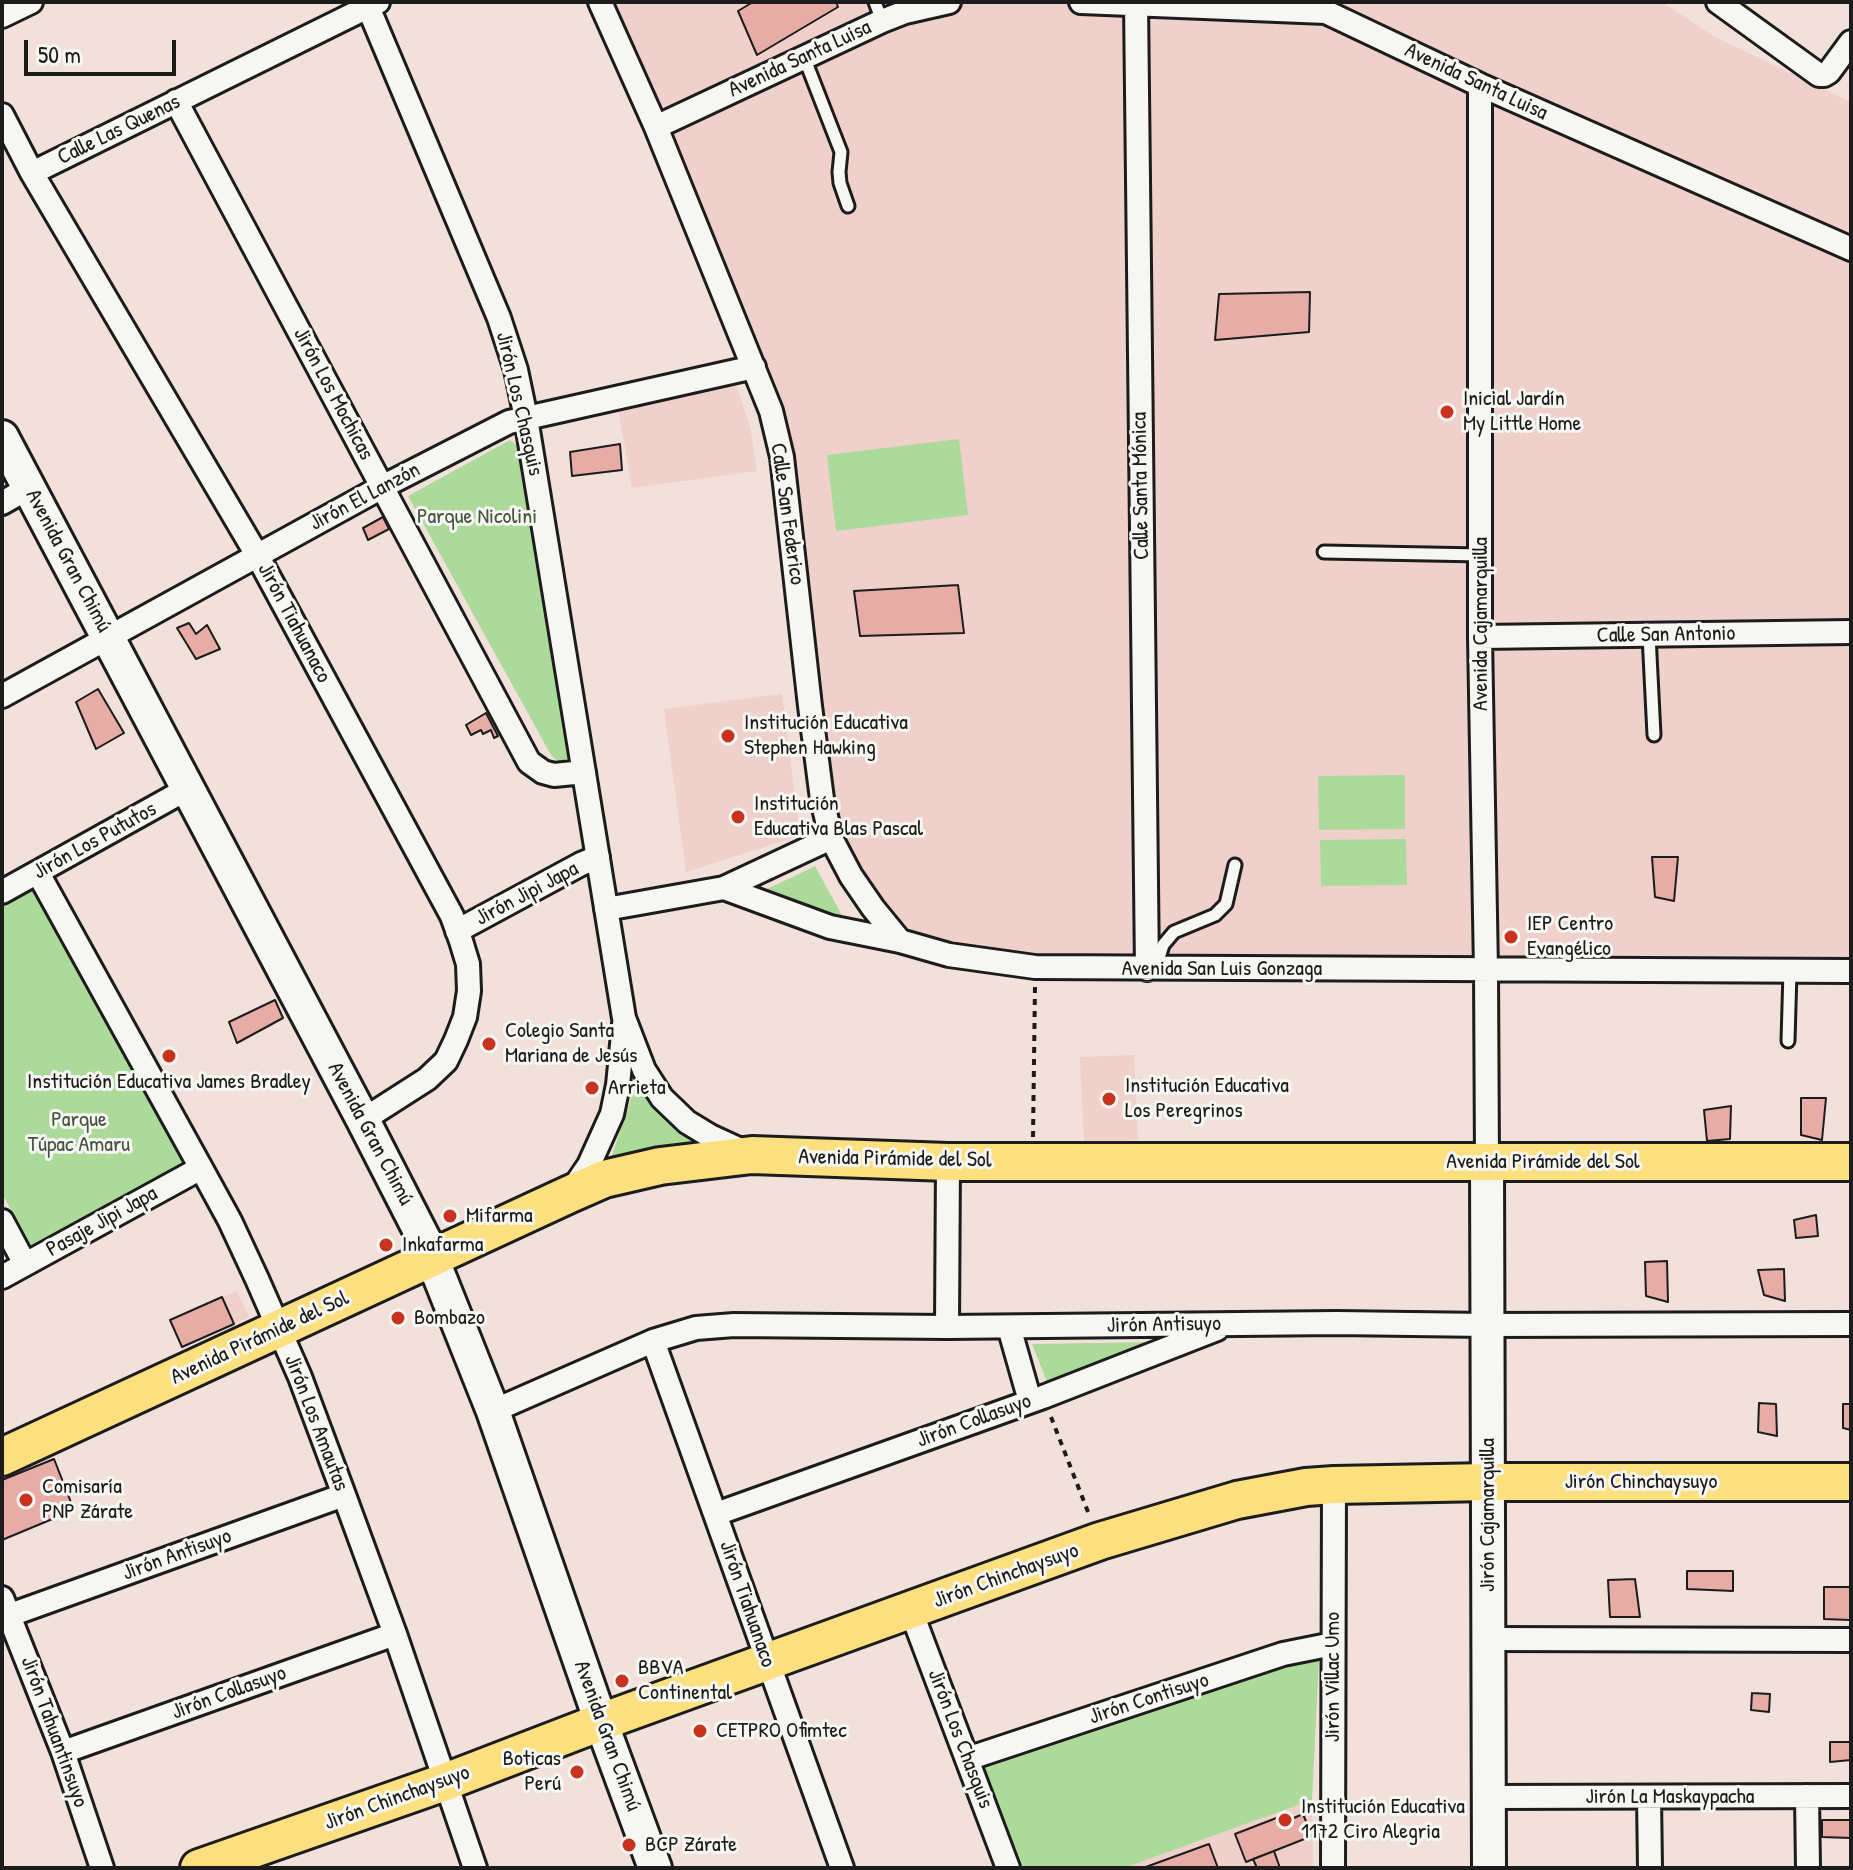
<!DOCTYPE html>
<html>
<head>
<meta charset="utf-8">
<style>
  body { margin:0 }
  #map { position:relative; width:1853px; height:1870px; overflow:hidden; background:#f2e0db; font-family:"Patrick Hand",sans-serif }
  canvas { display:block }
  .frame { position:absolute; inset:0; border:4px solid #1c1c1c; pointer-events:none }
  .scale { position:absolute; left:24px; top:40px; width:152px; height:36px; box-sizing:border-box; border:4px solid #1c1c1c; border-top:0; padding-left:10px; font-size:24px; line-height:28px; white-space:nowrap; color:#1c1c1c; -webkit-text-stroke:6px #f6f6f2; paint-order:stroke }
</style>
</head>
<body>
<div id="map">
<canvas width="1853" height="1870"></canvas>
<div class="frame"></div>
<div class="scale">50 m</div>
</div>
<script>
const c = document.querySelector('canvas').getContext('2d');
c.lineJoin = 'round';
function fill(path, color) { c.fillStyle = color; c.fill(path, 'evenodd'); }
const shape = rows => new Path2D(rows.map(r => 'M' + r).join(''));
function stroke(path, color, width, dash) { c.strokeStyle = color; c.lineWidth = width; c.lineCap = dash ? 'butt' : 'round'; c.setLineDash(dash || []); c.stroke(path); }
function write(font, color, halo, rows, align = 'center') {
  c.font = font + ' "Patrick Hand",sans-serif'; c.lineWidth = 6; c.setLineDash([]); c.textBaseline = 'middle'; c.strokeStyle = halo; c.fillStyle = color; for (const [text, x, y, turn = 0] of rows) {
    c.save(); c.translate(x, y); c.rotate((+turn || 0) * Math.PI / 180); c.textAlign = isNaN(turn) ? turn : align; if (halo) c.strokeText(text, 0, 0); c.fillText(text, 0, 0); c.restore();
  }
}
const built = shape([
  [600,2,1662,2,1715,37,1851,102,1851,972,1042,974,906,937,821,829,767,410],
  [734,379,750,427,757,471,632,488,618,408],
  [782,694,799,829,792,838,686,872,664,709],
  [1134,1055,1138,1140,1084,1143,1080,1057],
  [237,1291,249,1317,182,1347,170,1320],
  [1312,1800,1313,1868,1124,1868]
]);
const green = shape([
  [959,439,968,515,836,531,827,455],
  [510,440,516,444,569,753,567,761,561,764,551,755,408,496],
  [1405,775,1405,829,1319,830,1318,776],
  [1406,839,1407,885,1321,886,1320,840],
  [815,866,844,919,759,893],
  [32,886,184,1166,32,1249,2,1193,2,902],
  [638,1078,701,1143,611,1158],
  [1157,1342,1047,1382,1032,1344],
  [1290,1658,1319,1659,1312,1800,1124,1868,1021,1868,984,1765]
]);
const building = shape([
  [753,2,836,2,838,7,757,55,738,11,753,2],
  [1310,292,1309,332,1215,340,1219,294,1310,292],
  [620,444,622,470,572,476,570,452,620,444],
  [383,517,389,529,368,540,363,528,383,517],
  [958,585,964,633,860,636,854,591,958,585],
  [189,623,196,634,207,625,220,649,196,659,177,628,189,623],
  [98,689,124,733,96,749,76,702,98,689],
  [486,713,498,736,494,738,491,730,483,734,481,730,471,735,466,725,486,713],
  [1652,857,1678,857,1674,901,1655,897,1652,857],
  [275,1000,283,1018,237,1043,229,1022,275,1000],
  [1801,1098,1826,1098,1822,1140,1801,1135,1801,1098],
  [1731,1106,1730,1139,1707,1141,1704,1110,1731,1106],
  [1816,1215,1818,1236,1796,1238,1794,1220,1816,1215],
  [1667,1261,1668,1302,1646,1296,1645,1262,1667,1261],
  [1784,1269,1785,1301,1764,1295,1758,1270,1784,1269],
  [222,1297,234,1324,182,1347,170,1320,222,1297],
  [1759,1403,1776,1404,1777,1436,1758,1432,1759,1403],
  [1843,1404,1851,1404,1851,1430,1843,1428,1843,1404],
  [54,1459,74,1510,2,1540,2,1480,54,1459],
  [1687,1571,1733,1571,1733,1591,1687,1589,1687,1571],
  [1635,1579,1640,1617,1610,1617,1608,1580,1635,1579],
  [1824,1587,1851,1587,1850,1620,1824,1619,1824,1587],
  [1752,1693,1770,1694,1769,1712,1751,1710,1752,1693],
  [1830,1742,1851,1742,1851,1760,1830,1762,1830,1742],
  [1303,1814,1312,1836,1246,1862,1235,1834,1279,1817,1282,1823,1303,1814],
  [1822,1820,1851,1820,1851,1838,1822,1837,1822,1820],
  [1209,1844,1218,1868,1143,1868,1209,1844],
  [1274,1851,1280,1868,1257,1868,1253,1859,1274,1851]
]);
const path = shape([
  [1033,1137,1035,986],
  [1051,1417,1090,1517]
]);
const lane = shape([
  [875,2,882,21],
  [804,57,841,152,839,172,840,183,848,206],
  [1324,552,1481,555],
  [1649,635,1654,735],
  [1156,968,1163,945,1174,932,1215,915,1226,904,1235,865],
  [1788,1041,1790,971]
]);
const street = shape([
  [366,2,499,318,516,370,526,418,624,1018,644,1070,662,1098,687,1122,710,1136,747,1153],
  [600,2,656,127,771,411,782,457,810,706,822,799,831,838,851,876,873,908,900,941],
  [1081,2,1326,12,1480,85,1851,249],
  [1718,2,1819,75,1824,75,1829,72,1851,42],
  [1136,3,1147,969],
  [2,16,31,2],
  [1480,85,1480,637,1486,970,1487,1162],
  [176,101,529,762,543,772,554,775,584,772],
  [2,115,32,173,257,555,452,916,461,941,468,964,469,991,465,1017,456,1040,446,1061,427,1079,363,1120],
  [656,127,882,21,905,12,949,2],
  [32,173,378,2],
  [2,503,30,487],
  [1480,637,1851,632],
  [2,696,382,487,509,422,754,367],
  [38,873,201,1168,230,1221,257,1279,300,1377,344,1495,395,1634,475,1868],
  [724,888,831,838],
  [2,892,187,789],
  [606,909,724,888,830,927,900,941,949,955,1035,967,1851,971],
  [457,931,581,864,598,857],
  [572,1190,589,1165,612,1114,618,1085,624,1024],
  [2,1221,25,1264],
  [2,1277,201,1168],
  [947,1327,948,1162],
  [1009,1327,1030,1401],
  [653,1341,842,1868],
  [493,1411,653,1341,696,1328,734,1325,947,1327,1336,1323,1487,1325,1851,1324],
  [716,1514,1043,1397,1217,1329],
  [2,1598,63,1752,102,1868],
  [911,1611,1008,1868],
  [10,1615,344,1495],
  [1488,1639,1851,1640],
  [63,1752,395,1634],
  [967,1759,1283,1654,1333,1644],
  [1807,1796,1808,1868],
  [1489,1797,1851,1796],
  [1649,1797,1650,1868],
  [1333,1868,1334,1485]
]);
const secondary = shape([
  [2,437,363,1120,426,1243,493,1411,601,1722,655,1868],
  [1487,1162,1489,1868]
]);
const primary = shape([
  [2,1457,570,1194,604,1179,660,1166,752,1155,948,1162,1851,1162],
  [199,1868,445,1782,601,1722,1100,1541,1237,1500,1306,1487,1334,1485,1488,1482,1851,1482]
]);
const markers = [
  [1447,412,8,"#c8321e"],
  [728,736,8,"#c8321e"],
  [738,817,8,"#c8321e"],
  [1511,937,8,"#c8321e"],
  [489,1044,8,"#c8321e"],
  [169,1056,8,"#c8321e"],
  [592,1088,8,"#c8321e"],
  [1109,1099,8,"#c8321e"],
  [450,1216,8,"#c8321e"],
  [386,1245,8,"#c8321e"],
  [398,1318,8,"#c8321e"],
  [26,1500,8,"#c8321e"],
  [622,1681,8,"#c8321e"],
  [700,1731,8,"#c8321e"],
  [577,1772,8,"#c8321e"],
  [1285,1820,8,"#c8321e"],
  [629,1845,8,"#c8321e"]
];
const streetNames = [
  ["Avenida Santa Luisa",800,59,-25],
  ["Avenida Santa Luisa",1476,82,25],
  ["Calle Las Quenas",119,130,-26],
  ["Jirón Los Mochicas",333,394,62],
  ["Jirón Los Chasquis",519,404,77],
  ["Calle Santa Mónica",1141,486,-91],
  ["Jirón El Lanzón",365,497,-28],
  ["Calle San Federico",787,514,82],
  ["Avenida Gran Chimú",68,561,62],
  ["Jirón Tiahuanaco",294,623,62],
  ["Avenida Cajamarquilla",1481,624,-90],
  ["Calle San Antonio",1666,635,-1],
  ["Jirón Los Pututos",95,841,-29],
  ["Jirón Jipi Japa",527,894,-28],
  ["Avenida San Luis Gonzaga",1222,969],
  ["Avenida Gran Chimú",370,1134,62],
  ["Avenida Pirámide del Sol",895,1159,1],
  ["Avenida Pirámide del Sol",1543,1162],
  ["Pasaje Jipi Japa",102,1222,-29],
  ["Jirón Antisuyo",1164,1325,-1],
  ["Avenida Pirámide del Sol",260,1338,-25],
  ["Jirón Collasuyo",974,1421,-20],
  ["Jirón Los Amautas",316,1423,69],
  ["Jirón Chinchaysuyo",1641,1482],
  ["Jirón Cajamarquilla",1488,1515,-90],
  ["Jirón Antisuyo",177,1555,-20],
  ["Jirón Chinchaysuyo",1006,1576,-20],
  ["Jirón Tiahuanaco",747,1604,71],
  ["Jirón Villac Umo",1333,1677,-90],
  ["Jirón Collasuyo",229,1693,-20],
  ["Jirón Contisuyo",1149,1699,-18],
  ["Jirón Tahuantinsuyo",54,1732,70],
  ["Avenida Gran Chimú",607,1736,70],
  ["Jirón Los Chasquis",960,1739,69],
  ["Jirón La Maskaypacha",1670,1797],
  ["Jirón Chinchaysuyo",397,1798,-20]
];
const poiNames = [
  ["Inicial Jardín",1463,399],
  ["My Little Home",1463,424],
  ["Institución Educativa",744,723],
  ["Stephen Hawking",744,748],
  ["Institución",754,804],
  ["Educativa Blas Pascal",754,829],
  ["IEP Centro",1527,924],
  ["Evangélico",1527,949],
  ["Colegio Santa",505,1031],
  ["Mariana de Jesús",505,1056],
  ["Institución Educativa James Bradley",169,1082,"center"],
  ["Institución Educativa",1125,1086],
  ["Los Peregrinos",1125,1111],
  ["Arrieta",608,1088],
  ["Mifarma",466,1216],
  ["Inkafarma",402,1245],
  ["Bombazo",414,1318],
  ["Comisaría",42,1487],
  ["PNP Zárate",42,1512],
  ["BBVA",638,1668],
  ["Continental",638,1693],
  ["CETPRO Ofimtec",716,1731],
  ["Boticas",561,1759,"right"],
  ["Perú",561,1784,"right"],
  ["Institución Educativa",1301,1807],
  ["1172 Ciro Alegria",1301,1832],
  ["BCP Zárate",645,1845]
];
const parkNames = [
  ["Parque Nicolini",477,517],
  ["Parque",79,1120],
  ["Túpac Amaru",79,1145]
];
fill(built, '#efd0cb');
fill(green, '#abda9a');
fill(building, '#e7aca6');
stroke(building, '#1c1c1c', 2);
stroke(lane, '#1c1c1c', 17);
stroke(street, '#1c1c1c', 28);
stroke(secondary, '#1c1c1c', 38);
stroke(primary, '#1c1c1c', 42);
stroke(path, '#1c1c1c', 4, [6, 6]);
stroke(lane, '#f6f6f2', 11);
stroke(street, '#f6f6f2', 22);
stroke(secondary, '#f6f6f2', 32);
stroke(primary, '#fce080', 36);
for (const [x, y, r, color] of markers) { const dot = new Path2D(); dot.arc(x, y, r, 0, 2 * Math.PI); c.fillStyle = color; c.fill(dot); stroke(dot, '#f6f6f2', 3); }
write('22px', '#1c1c1c', '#f6f6f2', streetNames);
write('22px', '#1c1c1c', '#f6f6f2', poiNames, 'left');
write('22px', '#475542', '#f6f6f2', parkNames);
</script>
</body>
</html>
